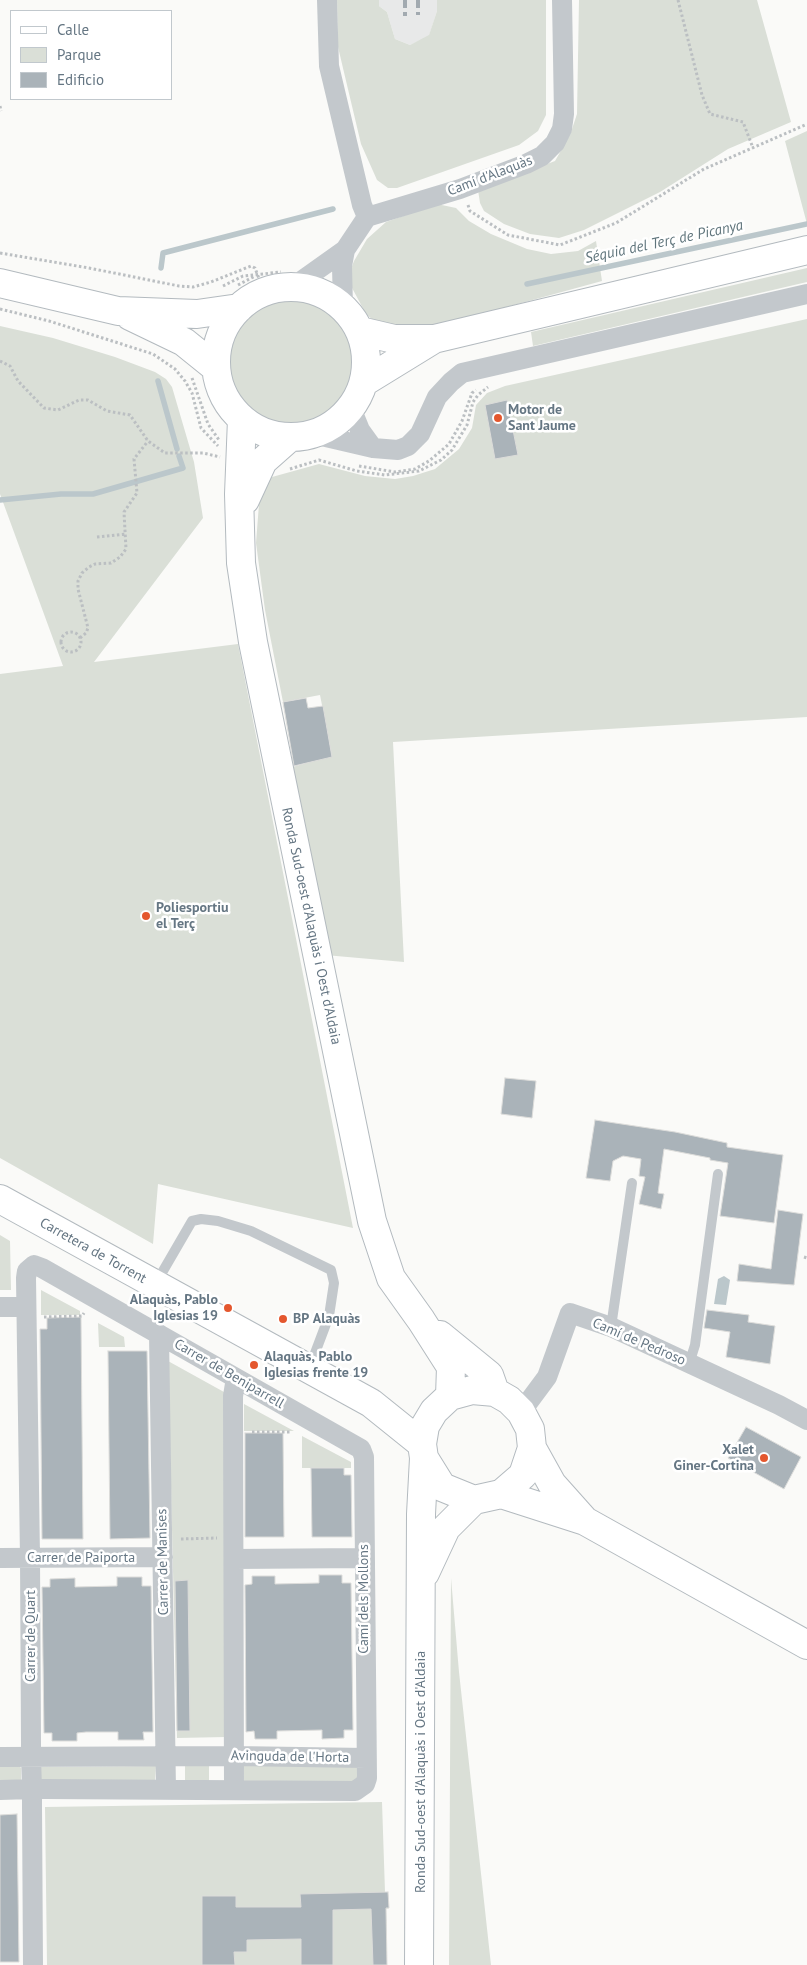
<!DOCTYPE html>
<html>
<head>
<meta charset="utf-8">
<style>
  body { margin:0 }
  #map { position:relative; width:807px; height:1965px; overflow:hidden; background:#fafaf8; font-family:"PT Sans",sans-serif }
  canvas { display:block }
  .legend { position:absolute; left:10px; top:10px; width:162px; height:90px; box-sizing:border-box; background:#fff; border:1px solid #c1c8cd; margin:0; padding:6px 9px; list-style:none; font-size:15px; color:#657683 }
  .legend li { display:flex; align-items:center; gap:10px; height:25px }
  .legend b { width:25px; border:1px solid #c1c8cd }
</style>
</head>
<body>
<div id="map">
<canvas width="807" height="1965"></canvas>
<ul class="legend">
<li><b style="height:6px;background:#fff"></b>Calle</li>
<li><b style="height:14px;background:#dadfd7"></b>Parque</li>
<li><b style="height:14px;background:#aab3b9"></b>Edificio</li>
</ul>
</div>
<script>
const c = document.querySelector('canvas').getContext('2d');
c.lineJoin = 'round';
function fill(path, color) { c.fillStyle = color; c.fill(path, 'evenodd'); }
const shape = rows => new Path2D(rows.map(r => 'M' + r).join(''));
function stroke(path, color, width, dash) { c.strokeStyle = color; c.lineWidth = width; c.lineCap = dash ? 'butt' : 'round'; c.setLineDash(dash || []); c.stroke(path); }
function write(font, color, halo, rows, align = 'center') {
  c.font = font + ' "PT Sans",sans-serif'; c.lineWidth = 5; c.setLineDash([]); c.textBaseline = 'middle'; c.strokeStyle = halo; c.fillStyle = color; for (const [text, x, y, turn = 0] of rows) {
    c.save(); c.translate(x, y); c.rotate((+turn || 0) * Math.PI / 180); c.textAlign = isNaN(turn) ? turn : align; if (halo) c.strokeText(text, 0, 0); c.fillText(text, 0, 0); c.restore();
  }
}
const built = shape([
  [379,0,437,0,437,11,429,36,410,45,395,39,387,12,379,6]
]);
const green = shape([
  [337,0,379,0,379,6,387,12,395,39,410,45,429,35,437,11,437,0,546,0,546,115,538,131,519,145,397,188,388,188,377,180,361,144,338,47],
  [579,0,757,0,791,122,728,149,660,192,584,230,559,238,530,234,504,224,484,211,480,203,478,190,555,161,570,135,577,114],
  [807,131,807,224,785,141],
  [437,204,456,208,469,221,491,234,527,249,551,254,578,251,596,241,602,281,452,322,405,331,380,326,366,314,351,286,349,274,354,261,367,239,386,222],
  [807,268,807,282,533,346,531,332],
  '228 362a65 65 0 1 1 130 0a65 65 0 1 1-130 0Z',
  [807,319,807,717,393,742,404,962,325,955,285,769,332,756,320,695,283,702,265,610,256,543,259,504,264,486,272,477,319,464,365,476,395,479,413,476,435,469,459,449,472,428,476,405,487,393,505,386],
  [0,326,53,338,115,357,155,372,166,379,172,387,194,462,203,518,94,662,238,644,353,1228,158,1184,153,1244,0,1158,0,674,63,666,0,494],
  [0,1235,10,1241,11,1290,0,1290],
  [41,1290,80,1311,80,1315,41,1315],
  [98,1323,124,1337,125,1347,99,1347],
  [168,1361,224,1392,226,1737,177,1738],
  [244,1404,294,1431,244,1431],
  [302,1436,351,1462,351,1468,302,1468],
  [451,1578,459,1672,491,1965,449,1965],
  [185,1761,209,1761,209,1783,185,1783],
  [357,1762,359,1777,356,1781,244,1781,243,1763],
  [0,1764,19,1765,21,1768,21,1782,0,1785],
  [156,1766,155,1781,41,1782,41,1767],
  [382,1802,385,1892,388,1892,389,1908,386,1909,387,1965,47,1965,45,1807]
]);
const water = shape([
  [724,1276,730,1280,726,1305,714,1304,718,1279]
]);
const stream = shape([
  [161,268,163,253,333,209],
  [527,284,807,224],
  [158,381,177,449],
  [0,500,61,494,93,494,183,468,179,456]
]);
const building = shape([
  [507,400,518,455,495,459,485,405,507,400],
  [306,698,308,708,323,706,332,757,294,766,283,702,306,698],
  [505,1078,536,1081,532,1118,501,1114,505,1078],
  [595,1120,675,1132,727,1143,727,1147,783,1155,774,1223,720,1216,728,1163,710,1160,710,1158,664,1149,658,1193,664,1194,661,1209,639,1204,645,1177,639,1176,641,1159,623,1156,613,1161,610,1181,586,1178,595,1120],
  [778,1210,803,1214,794,1285,737,1281,739,1264,771,1269,778,1210],
  [707,1310,749,1315,748,1322,775,1326,770,1364,726,1357,730,1332,704,1328,707,1310],
  [81,1317,83,1539,42,1539,40,1329,47,1329,47,1318,81,1317],
  [108,1351,147,1351,150,1538,110,1539,108,1351],
  [746,1427,801,1457,784,1489,728,1458,746,1427],
  [245,1433,283,1433,284,1537,245,1537,245,1433],
  [311,1468,344,1468,344,1475,351,1475,352,1537,312,1537,311,1468],
  [319,1575,342,1575,342,1583,351,1583,353,1730,344,1730,344,1738,322,1739,322,1730,277,1731,277,1739,255,1739,254,1731,246,1732,245,1585,252,1584,252,1576,275,1576,275,1584,319,1583,319,1575],
  [117,1577,142,1577,142,1586,151,1586,153,1732,143,1732,144,1740,118,1740,118,1732,86,1732,77,1733,77,1741,52,1741,52,1733,44,1733,42,1587,50,1587,50,1579,75,1578,75,1587,117,1586,117,1577],
  [188,1580,190,1731,177,1731,175,1581,188,1580],
  [17,1814,19,1962,0,1962,0,1815,17,1814],
  [388,1892,389,1908,386,1908,387,1965,373,1965,371,1909,333,1910,333,1965,301,1965,301,1939,247,1940,247,1952,234,1952,235,1965,202,1965,202,1896,236,1896,236,1907,301,1907,300,1894,388,1892]
]);
const path = shape([
  [678,0,702,95,710,114,743,122,753,148],
  [0,106,1,111],
  [468,205,470,211,508,235,560,245,616,223,704,169,807,124],
  [0,253,89,268,179,286,193,287,211,282,251,266,255,268,264,292],
  [238,285,255,276],
  [223,286,243,276,281,272],
  [0,309,49,321,153,354,175,369,185,381,192,393,201,428,218,446],
  [0,361,10,366,18,381,44,408,58,410,79,400,88,400,107,411,130,415,148,441,165,453,203,453,220,457],
  [192,378,208,424,219,440],
  [359,466,395,472,415,469,429,461,449,444,462,421,472,393,476,390],
  [290,469,319,460,357,471,385,475,419,471,441,460,452,450,467,425,473,402,478,395,488,387],
  [97,537,126,534],
  '61 642a10 10 0 1 1 20 0a10 10 0 1 1-20 0Z',
  [80,638,86,633,88,628,78,589,78,581,82,573,89,567,95,564,111,563,120,557,126,549,124,512,137,493,134,459,148,441],
  [804,1257,807,1258],
  [44,1317,82,1316,84,1313],
  [252,1432,291,1432],
  [181,1539,217,1538]
]);
const lane = shape([
  [156,1283,192,1221,201,1219,218,1221,251,1231,331,1270,334,1283,329,1316,309,1369],
  [611,1327,632,1183],
  [689,1364,695,1345,718,1174]
]);
const street = shape([
  [327,0,329,66,362,205,367,217],
  [367,217,460,189,526,164,542,156,555,143,562,129,564,114,562,0],
  [293,287,345,250,367,217],
  [343,308,342,266,345,250],
  [351,408,360,430,373,448],
  [313,434,373,448,398,450,408,446,420,434,437,397,451,382,462,373,807,294],
  [0,1307,26,1307],
  [159,1334,166,1790],
  [521,1412,547,1377,570,1313,611,1327,779,1405,807,1420],
  [0,1558,163,1557],
  [234,1559,364,1558],
  [0,1757,234,1756,366,1758],
  [0,1790,32,1789,45,1789,355,1791,365,1784,367,1778,364,1457,361,1449,42,1268,34,1265,27,1271,26,1278,30,1558,31,1743,31,1757,32,1789,32,1806,33,1965],
  [234,1790,233,1396,236,1378]
]);
const secondary = shape([
  [0,283,118,311,197,314,239,308],
  '216 362a75 75 0 1 1 150 0a75 75 0 1 1-150 0Z',
  [130,316,184,342,215,367],
  [360,331,394,339,434,339,807,250],
  [364,382,434,339],
  [242,419,239,494,241,563,253,642,372,1221,391,1278,421,1320,451,1367,450,1396],
  [245,500,263,461,289,438],
  [0,1199,371,1403,422,1444],
  [440,1335,489,1375,495,1392],
  [532,1448,523,1475,501,1494,474,1500,442,1487,424,1458,422,1444,425,1426,434,1411,450,1396,472,1390,495,1392,509,1400,521,1412,530,1429,532,1448,552,1484,585,1521],
  [501,1494,585,1521,807,1645],
  [425,1573,446,1528,474,1500],
  [419,1965,421,1514,424,1458]
]);
const rail = shape([
  [405,0,405,16],
  [418,0,418,15]
]);
const markers = [
  [498,418,5,"#e4572e"],
  [146,916,5,"#e4572e"],
  [228,1308,5,"#e4572e"],
  [283,1319,5,"#e4572e"],
  [254,1365,5,"#e4572e"],
  [764,1458,5,"#e4572e"]
];
const streetNames = [
  ["Camí d'Alaquàs",490,176,-21],
  ["Ronda Sud-oest d'Alaquàs i Oest d'Aldaia",311,926,78],
  ["Carretera de Torrent",93,1251,29],
  ["Camí de Pedroso",639,1342,23],
  ["Carrer de Beniparrell",229,1374,30],
  ["Carrer de Paiporta",81,1558],
  ["Carrer de Manises",163,1562,-91],
  ["Camí dels Mollons",364,1599,-90],
  ["Carrer de Quart",31,1636,-90],
  ["Avinguda de l'Horta",290,1757,1],
  ["Ronda Sud-oest d'Alaquàs i Oest d'Aldaia",421,1772,-90]
];
const poiNames = [
  ["Motor de",508,410],
  ["Sant Jaume",508,426],
  ["Poliesportiu",156,908],
  ["el Terç",156,924],
  ["Alaquàs, Pablo",218,1300,"right"],
  ["Iglesias 19",218,1316,"right"],
  ["BP Alaquàs",293,1319],
  ["Alaquàs, Pablo",264,1357],
  ["Iglesias frente 19",264,1373],
  ["Xalet",754,1450,"right"],
  ["Giner-Cortina",754,1466,"right"]
];
const waterNames = [
  ["Séquia del Terç de Picanya",664,242,-12]
];
fill(built, '#e8e9e9');
fill(green, '#dadfd7');
fill(water, '#bbc7cb');
stroke(stream, '#bbc7cb', 5.5);
fill(building, '#aab3b9');
stroke(building, '#dcdcda', 1);
stroke(secondary, '#b3babf', 30);
stroke(path, '#bbbfc2', 3, [2.5, 2.5]);
stroke(lane, '#c3c8cc', 10);
stroke(street, '#c3c8cc', 20);
stroke(secondary, '#fff', 28);
stroke(rail, '#a2aab0', 4, [8, 4]);
for (const [x, y, r, color] of markers) { const dot = new Path2D(); dot.arc(x, y, r, 0, 2 * Math.PI); c.fillStyle = color; c.fill(dot); stroke(dot, '#fff', 2); }
write('14px', '#657683', '#fff', streetNames);
write('bold 14px', '#657683', '#fff', poiNames, 'left');
write('italic 15px', '#60757c', '#fff', waterNames);
</script>
</body>
</html>
